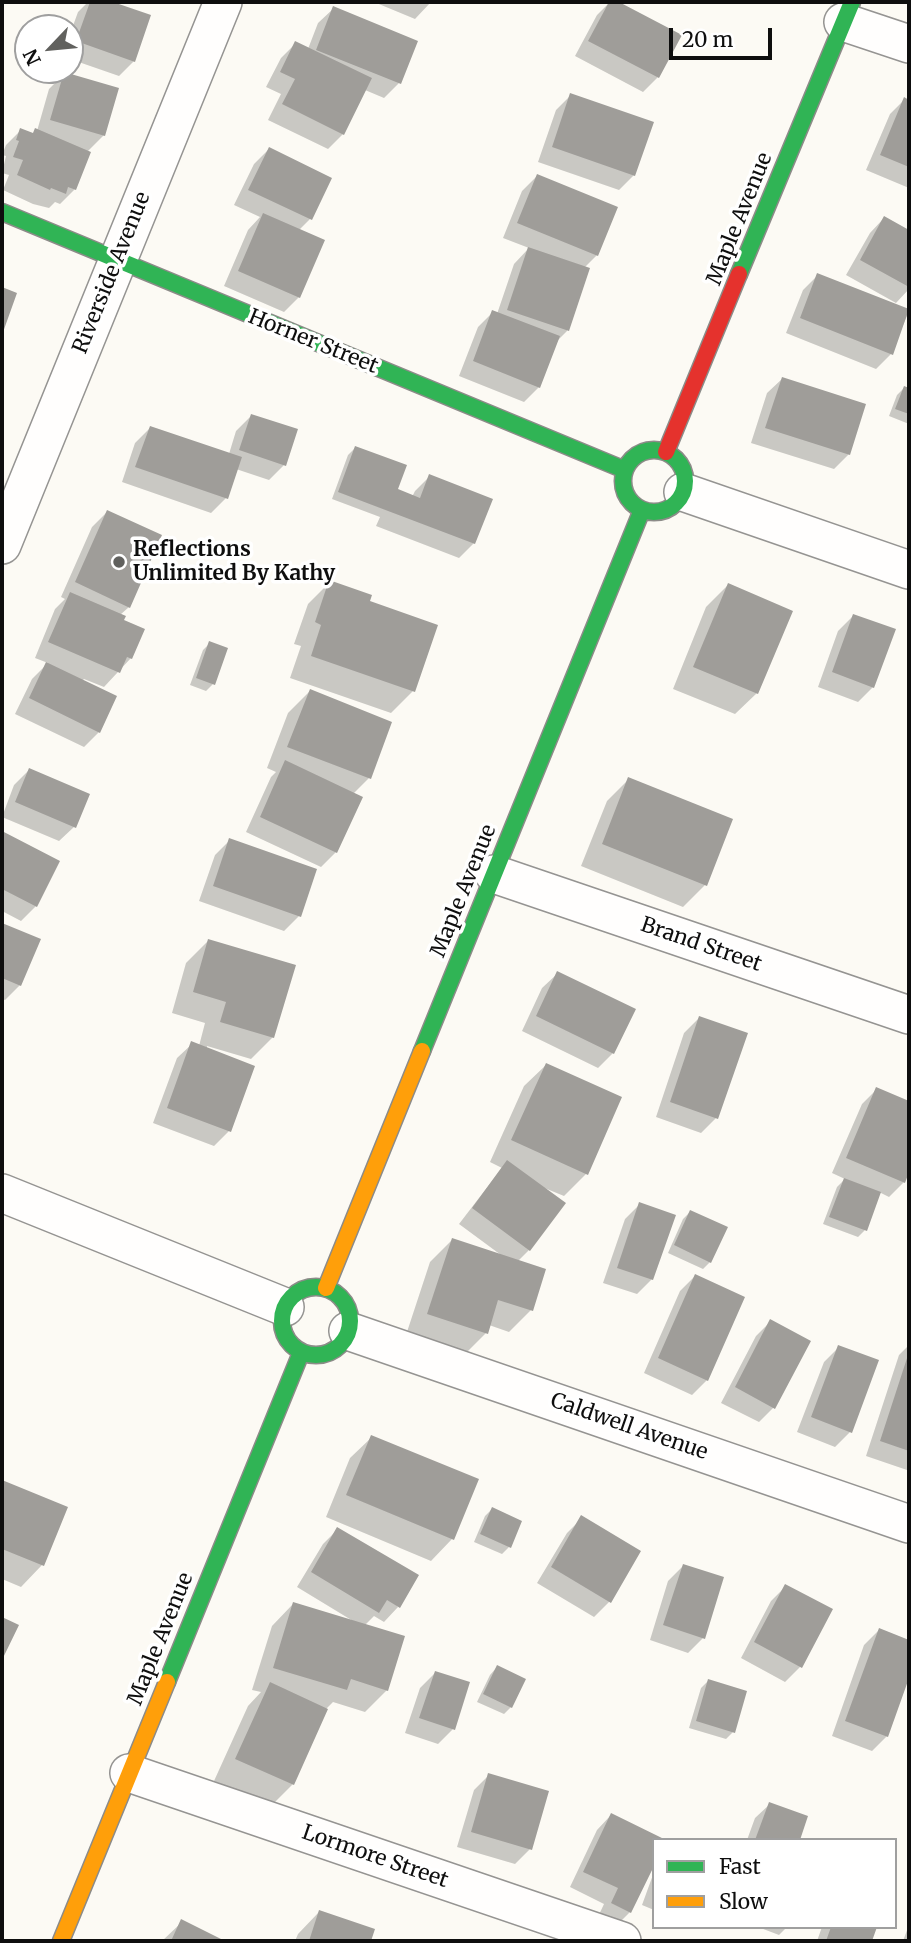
<!DOCTYPE html>
<html>
<head>
<meta charset="utf-8">
<style>
  body { margin:0 }
  #map { position:relative; width:911px; height:1943px; overflow:hidden; background:#fcfaf4; font-family:Merriweather,serif }
  canvas { display:block }
  .frame { position:absolute; inset:0; border:4px solid #0e0e0e; pointer-events:none }
  .legend { position:absolute; left:652px; top:1838px; width:245px; height:91px; box-sizing:border-box; background:#fff; border:2px solid #9f9f9f; margin:0; padding:9px 12px; list-style:none; font-size:21px; color:#0e0e0e }
  .legend li { display:flex; align-items:center; gap:14px; height:35px }
  .legend b { width:35px; border:2px solid #9f9f9f }
  .north { position:absolute; left:14px; top:14px; width:70px; height:70px; box-sizing:border-box; background:#fff; border:2px solid #9f9f9f; border-radius:50%; rotate:244deg; font-size:19px; font-weight:700; line-height:28px; text-align:center; color:#0e0e0e }
  .north::after { content:''; display:block; margin:auto; width:24px; height:32px; background:#61615e; clip-path:polygon(50% 0,100% 100%,50% 72%,0 100%) }
  .scale { position:absolute; left:669px; top:28px; width:103px; height:32px; box-sizing:border-box; border:4px solid #0e0e0e; border-top:0; padding-left:9px; font-size:21px; line-height:24px; white-space:nowrap; color:#0e0e0e; -webkit-text-stroke:5px #fff; paint-order:stroke }
</style>
</head>
<body>
<div id="map">
<canvas width="911" height="1943"></canvas>
<div class="frame"></div>
<ul class="legend">
<li><b style="height:9px;background:#30b455"></b>Fast</li>
<li><b style="height:9px;background:#ff9f0a"></b>Slow</li>
</ul>
<div class="north">N</div>
<div class="scale">20 m</div>
</div>
<script>
const c = document.querySelector('canvas').getContext('2d');
c.lineJoin = 'round';
function fill(path, color) { c.fillStyle = color; c.fill(path, 'evenodd'); }
const shape = rows => new Path2D(rows.map(r => 'M' + r).join(''));
function stroke(path, color, width, dash) { c.strokeStyle = color; c.lineWidth = width; c.lineCap = dash ? 'butt' : 'round'; c.setLineDash(dash || []); c.stroke(path); }
function write(font, color, halo, rows, align = 'center') {
  c.font = font + ' Merriweather,serif'; c.lineWidth = 7; c.setLineDash([]); c.textBaseline = 'middle'; c.strokeStyle = halo; c.fillStyle = color; for (const [text, x, y, turn = 0] of rows) {
    c.save(); c.translate(x, y); c.rotate((+turn || 0) * Math.PI / 180); c.textAlign = isNaN(turn) ? turn : align; if (halo) c.strokeText(text, 0, 0); c.fillText(text, 0, 0); c.restore();
  }
}
const shadow = shape([
  [88,2,107,2,149,16,134,61,119,76,70,59,70,34,78,12],
  [374,2,431,2,415,19],
  [610,2,615,2,680,36,658,77,643,92,575,56,597,15],
  [333,9,399,83,384,98,365,90,343,134,328,149,268,120,281,94,266,87,281,58,296,43,308,49,318,23],
  [64,74,104,135,87,152,75,189,60,204,55,202,49,208,33,204,3,190,9,175,2,173,6,156,2,155,6,145,21,130,31,134,37,131,49,89],
  [571,95,634,175,619,190,538,162,556,110],
  [905,99,909,101,909,188,866,170,890,114],
  [269,149,330,179,310,219,299,230,299,297,284,312,224,286,248,230,260,217,234,205,254,164],
  [537,176,597,255,584,268,588,269,567,331,557,341,539,387,524,402,459,376,478,327,493,312,497,314,514,264,529,248,503,238,522,191],
  [884,218,909,232,909,289,896,303,846,275,870,233],
  [818,275,909,311,891,354,876,369,786,333,803,290],
  [782,379,849,454,834,469,751,443,767,393],
  [904,388,909,390,909,424,889,416,897,395],
  [251,416,284,465,269,480,236,469,226,498,211,513,122,482,135,443,150,428,229,454,236,431],
  [355,448,393,497,412,497,415,491,430,476,474,543,459,558,376,526,380,517,332,499,348,455],
  [107,512,129,607,120,615,131,658,104,687,84,679,82,681,99,732,84,747,15,714,32,679,48,663,35,658,55,609,65,599,61,597,92,527],
  [330,582,413,691,391,713,290,678,301,646,294,644,308,604],
  [728,585,757,693,735,714,673,689,706,607],
  [853,616,873,687,858,702,818,687,838,631],
  [210,643,213,684,206,691,190,685,203,650],
  [310,691,369,778,353,794,336,852,321,867,246,832,271,777,276,772,267,768,288,713],
  [29,770,74,827,59,841,2,817,14,785],
  [629,779,731,820,705,885,683,907,581,866,607,801],
  [2,833,58,862,36,906,21,921,2,911],
  [230,840,299,916,284,931,199,901,215,855],
  [2,925,38,940,20,985,5,1000,2,999],
  [208,941,273,1037,251,1059,207,1046,207,1049,253,1067,229,1131,214,1146,153,1123,177,1058,192,1044,199,1046,205,1023,172,1013,186,963],
  [557,974,613,1053,598,1068,522,1031,542,988],
  [699,1018,716,1118,701,1133,656,1117,684,1033],
  [546,1065,586,1174,564,1196,542,1187,529,1250,517,1262,531,1310,509,1332,489,1325,486,1333,464,1355,406,1335,430,1262,452,1240,501,1255,459,1224,502,1168,490,1162,524,1086],
  [877,1089,909,1103,909,1168,904,1182,889,1197,879,1192,865,1230,858,1237,823,1224,837,1187,845,1179,832,1173,862,1104],
  [640,1204,652,1279,637,1294,603,1283,625,1219],
  [690,1212,710,1262,703,1269,668,1253,683,1219],
  [695,1276,707,1380,692,1395,644,1373,680,1291],
  [771,1321,774,1407,759,1422,721,1403,756,1336],
  [909,1345,909,1468,907,1470,866,1456,899,1355],
  [839,1347,877,1361,850,1432,835,1447,797,1432,824,1362],
  [372,1437,452,1539,431,1561,326,1517,350,1458],
  [2,1482,65,1508,42,1565,21,1587,2,1579],
  [492,1509,509,1547,502,1554,474,1542,485,1516],
  [582,1518,639,1552,609,1602,594,1617,537,1583,567,1533],
  [338,1529,398,1607,384,1622,374,1616,364,1626,387,1690,365,1712,333,1702,326,1709,293,1784,271,1806,214,1781,248,1706,261,1692,252,1690,272,1626,293,1604,353,1621,297,1587,323,1544],
  [683,1566,703,1638,688,1653,650,1640,668,1581],
  [786,1586,800,1667,785,1682,741,1658,771,1601],
  [879,1630,909,1641,909,1673,887,1736,872,1751,832,1736,864,1645],
  [497,1667,511,1707,504,1714,477,1702,490,1675],
  [435,1673,468,1683,453,1729,438,1744,405,1733,420,1688],
  [708,1681,733,1732,726,1739,689,1728,701,1688],
  [489,1775,530,1849,515,1864,457,1847,474,1790],
  [770,1804,798,1840,747,1840,755,1818],
  [611,1815,654,1840,630,1912,615,1927,597,1919,604,1904,570,1887,597,1830],
  [654,1872,654,1910,642,1905],
  [319,1912,373,1930,370,1941,295,1941,298,1934],
  [182,1922,221,1941,162,1941],
  [909,1925,909,1941,903,1941],
  [758,1927,787,1927,779,1935],
  [822,1927,875,1927,871,1941,817,1941]
]);
const building = shape([
  [90,2,113,2,151,15,135,62,76,41],
  [609,2,619,2,682,35,659,78,588,41],
  [333,6,418,41,401,84,316,50],
  [295,41,372,78,344,135,282,104,295,79,280,72],
  [64,72,119,88,105,136,50,120],
  [570,93,654,122,635,176,552,147],
  [904,97,909,100,909,167,880,155],
  [20,128,33,133,35,128,91,152,76,190,68,187,66,194,51,188,50,190,17,175,23,160,13,157,19,141,16,140],
  [269,147,332,178,312,220,248,190],
  [537,174,618,207,598,256,517,223],
  [263,213,325,240,300,298,238,271],
  [884,216,909,230,909,287,860,260],
  [528,247,590,268,569,331,507,310],
  [817,273,909,309,893,355,800,318],
  [2,287,17,293,2,335],
  [492,310,560,336,540,388,473,361],
  [782,377,866,404,850,455,765,428],
  [904,386,909,388,909,414,895,409],
  [251,414,298,429,286,466,239,450],
  [150,426,242,457,228,499,135,467],
  [355,446,407,465,398,489,420,498,429,474,493,499,475,544,338,492],
  [107,510,162,535,130,608,75,582],
  [329,580,372,595,370,601,438,625,415,692,311,656,321,625,315,622],
  [728,583,793,611,758,694,693,667],
  [70,592,126,616,124,620,145,629,132,659,127,657,120,673,48,642],
  [853,614,896,629,874,688,832,672],
  [209,641,228,648,215,685,196,678],
  [46,662,117,696,100,733,29,698],
  [310,689,392,722,371,779,287,747],
  [285,760,363,797,337,853,260,817],
  [29,768,90,794,76,828,15,802],
  [628,777,733,819,707,886,602,844],
  [2,831,60,861,37,907,2,889],
  [229,838,317,869,301,917,213,886],
  [2,923,41,939,21,986,2,978],
  [208,939,296,965,274,1038,220,1022,226,1002,193,992],
  [557,971,636,1009,614,1054,536,1016],
  [699,1016,748,1033,718,1119,670,1102],
  [191,1041,255,1066,231,1132,167,1108],
  [546,1063,622,1097,588,1175,511,1140],
  [876,1087,909,1101,909,1172,905,1183,846,1158],
  [507,1160,566,1203,530,1251,472,1208],
  [844,1178,881,1192,867,1231,829,1217],
  [639,1202,676,1215,653,1280,617,1268],
  [690,1210,728,1227,711,1263,674,1245],
  [452,1238,546,1269,533,1311,498,1300,488,1334,427,1314],
  [695,1274,745,1297,708,1381,658,1358],
  [770,1319,811,1341,775,1409,735,1387],
  [838,1345,879,1360,852,1433,811,1417],
  [909,1352,909,1451,880,1441],
  [371,1435,479,1479,454,1540,346,1495],
  [2,1480,68,1507,44,1566,2,1549],
  [492,1507,522,1521,511,1548,480,1534],
  [581,1515,641,1551,611,1603,551,1567],
  [337,1527,419,1575,400,1608,387,1600,379,1613,311,1572],
  [683,1564,724,1577,705,1639,663,1625],
  [785,1584,833,1609,802,1668,754,1642],
  [293,1602,405,1636,388,1691,351,1679,347,1690,273,1668],
  [2,1617,19,1625,2,1660],
  [879,1628,909,1640,909,1678,888,1737,845,1721],
  [497,1665,526,1679,512,1708,483,1694],
  [435,1671,470,1682,455,1730,419,1718],
  [708,1679,747,1691,735,1733,696,1721],
  [270,1682,328,1709,294,1785,235,1759],
  [488,1773,549,1791,532,1850,471,1832],
  [769,1802,808,1816,800,1840,755,1840],
  [611,1813,666,1840,654,1840,654,1866,631,1913,611,1903,618,1888,583,1872],
  [319,1910,375,1929,371,1941,309,1941],
  [181,1919,225,1941,171,1941],
  [831,1927,877,1927,872,1941,826,1941]
]);
const street = shape([
  [843,22,909,44],
  [683,492,909,570],
  [2,545,223,2],
  [494,874,909,1015],
  [2,1193,285,1307],
  [348,1331,909,1524],
  [129,1773,622,1941]
]);
const fast = shape([
  [2,212,625,470],
  [739,274,852,2],
  '623 481a31 31 0 1 1 62 0a31 31 0 1 1-62 0Z',
  [422,1051,642,510],
  '282 1321a34 34 0 1 1 68 0a34 34 0 1 1-68 0Z',
  [167,1682,301,1353]
]);
const slow = shape([
  [326,1288,422,1051],
  [61,1941,167,1682]
]);
const jam = shape([
  [666,452,739,274]
]);
const markers = [
  [119,562,7,"#61615e"]
];
const streetNames = [
  ["Maple Avenue",740,219,-68],
  ["Riverside Avenue",112,273,-68],
  ["Horner Street",313,342,22],
  ["Maple Avenue",464,891,-68],
  ["Brand Street",701,945,19],
  ["Caldwell Avenue",629,1427,19],
  ["Maple Avenue",161,1639,-68],
  ["Lormore Street",375,1857,19]
];
const poiNames = [
  ["Reflections",133,550],
  ["Unlimited By Kathy",133,574]
];
fill(shadow, '#0003');
fill(building, '#9f9d99');
stroke(street, '#959492', 40);
stroke(fast, '#8c8b88', 19);
stroke(slow, '#8c8b88', 19);
stroke(jam, '#8c8b88', 19);
stroke(street, '#fffefd', 37);
stroke(fast, '#30b455', 16);
stroke(slow, '#ff9f0a', 16);
stroke(jam, '#e5322d', 16);
for (const [x, y, r, color] of markers) { const dot = new Path2D(); dot.arc(x, y, r, 0, 2 * Math.PI); c.fillStyle = color; c.fill(dot); stroke(dot, '#fff', 2.5); }
write('21px', '#0e0e0e', '#fff', streetNames);
write('bold 21px', '#0e0e0e', '#fff', poiNames, 'left');
</script>
</body>
</html>
